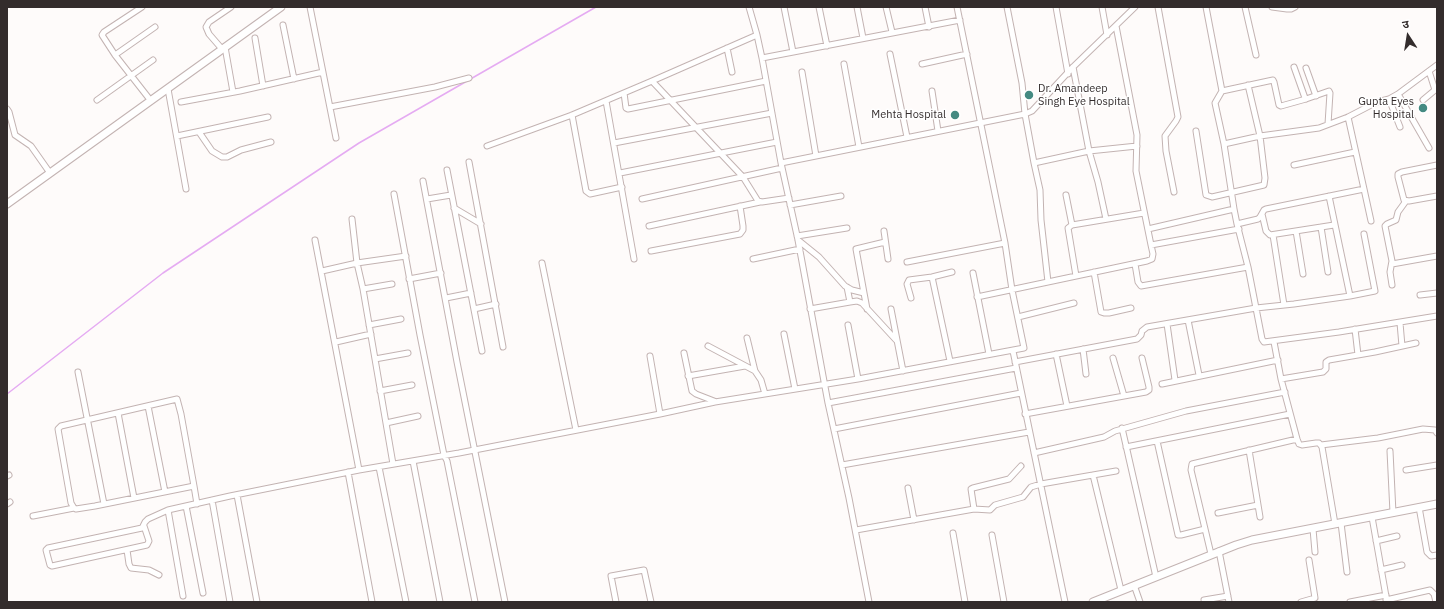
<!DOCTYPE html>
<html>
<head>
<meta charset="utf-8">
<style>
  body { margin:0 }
  #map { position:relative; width:1444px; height:609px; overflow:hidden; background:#fefbfa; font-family:"IBM Plex Sans","Noto Sans Devanagari",sans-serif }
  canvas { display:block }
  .frame { position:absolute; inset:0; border:8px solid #332c2c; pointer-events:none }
  .north { position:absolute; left:1388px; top:16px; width:40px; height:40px; -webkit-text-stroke:3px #fff; paint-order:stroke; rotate:348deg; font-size:11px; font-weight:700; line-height:16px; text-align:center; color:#332c2c }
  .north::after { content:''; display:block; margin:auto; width:14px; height:18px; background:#332c2c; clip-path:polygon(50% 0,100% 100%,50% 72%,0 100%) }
</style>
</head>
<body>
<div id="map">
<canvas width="1444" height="609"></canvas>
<div class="frame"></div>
<div class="north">उ</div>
</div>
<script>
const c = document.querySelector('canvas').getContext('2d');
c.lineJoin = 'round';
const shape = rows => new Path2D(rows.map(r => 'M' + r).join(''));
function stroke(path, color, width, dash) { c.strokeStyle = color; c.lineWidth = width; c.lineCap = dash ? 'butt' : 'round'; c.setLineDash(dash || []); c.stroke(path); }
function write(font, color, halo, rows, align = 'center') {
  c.font = font + ' "IBM Plex Sans",sans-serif'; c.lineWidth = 3; c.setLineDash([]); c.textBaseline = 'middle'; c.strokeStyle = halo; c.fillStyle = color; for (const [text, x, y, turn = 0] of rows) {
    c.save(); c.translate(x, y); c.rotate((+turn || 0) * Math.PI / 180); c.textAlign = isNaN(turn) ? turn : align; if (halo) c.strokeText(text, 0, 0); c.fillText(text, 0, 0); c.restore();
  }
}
const stream = shape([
  [7,394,163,273,359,143,596,7]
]);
const street = shape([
  [142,7,104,32,102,35,115,55,151,101],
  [310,7,336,138],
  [749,7,757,35,762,58,781,163,798,240,828,403,849,498,869,602],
  [784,7,793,52],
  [819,7,827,46],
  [857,7,863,38],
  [886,7,892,32],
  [925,7,929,27],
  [1007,7,1022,83,1025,114,1034,163,1040,190,1041,220,1048,282],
  [1056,7,1068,74],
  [1102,7,1107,35],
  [1158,7,1178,117,1176,121,1165,136,1166,151,1174,192],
  [1206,7,1222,91,1273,80,1274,82,1279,105,1281,106,1306,99,1329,91,1330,93,1328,124],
  [1245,7,1256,55],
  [1272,7,1287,9,1291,9,1295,7],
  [283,25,294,79],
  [757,35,652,81,743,177,758,201,762,202,789,198],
  [255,38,263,86],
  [225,47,233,92],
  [727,48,732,72],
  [222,49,209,34,206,27,209,22,231,7],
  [890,54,907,137],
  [115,55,155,27],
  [762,58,960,20],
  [844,64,859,147],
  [922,64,967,54],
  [1073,67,1089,151,1098,182,1106,219],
  [1294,67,1305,98,1306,99],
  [1306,68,1316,96],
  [802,72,816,156],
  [168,89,186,189],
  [932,91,938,131],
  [1222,91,1215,103,1224,144,1234,209],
  [624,93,626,108,628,109,766,81],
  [1398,94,1429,148],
  [1389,99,1400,127],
  [97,100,153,60],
  [1423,100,1435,90,1429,71],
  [606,101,634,259],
  [181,102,240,91,323,72],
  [330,107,435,87,469,78],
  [7,109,9,112,15,135,31,146,50,173],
  [572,115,586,191,590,194,622,187],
  [1196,131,1206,195,1212,197,1264,185,1265,178,1260,136,1248,85],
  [199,132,212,151,222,157,227,157,241,150,271,142],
  [177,136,268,117],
  [614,143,772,113],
  [1224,144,1260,136,1319,128,1348,117,1377,102,1389,99,1398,94,1437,65],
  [487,146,572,115,652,81],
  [469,162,503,347],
  [781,163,1025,114,1032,111,1073,67,1135,7],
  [1034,163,1089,151,1137,146],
  [1294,165,1355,152],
  [1437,165,1402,172,1398,174,1398,177,1404,200,1409,201,1437,196],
  [447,170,482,351],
  [620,173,777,142],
  [423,181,457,362,505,602],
  [1364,189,1371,221],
  [394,194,420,335,444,455,447,461,475,602],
  [1066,195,1072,225],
  [1329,196,1350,296,1375,291,1364,234],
  [427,199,451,195],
  [642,199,782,168],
  [790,205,841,196],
  [454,208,481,224],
  [1262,214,1266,231,1270,235,1334,225],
  [352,219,357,263,363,289,393,464],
  [1237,224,1248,267,1262,339,1264,342,1339,332,1437,316],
  [649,226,760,202],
  [1321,227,1328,272],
  [1148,229,1234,209,1237,224,1258,219,1260,217,1264,210,1266,209,1364,189,1348,117],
  [884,231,888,259],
  [1296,231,1303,274],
  [1273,235,1284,305],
  [797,236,847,228],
  [315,240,359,470],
  [798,240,819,257,845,286,852,290,864,293,856,249,885,242],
  [1151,245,1239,229],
  [651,251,740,234,743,230,743,226,740,206],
  [753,259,800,249],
  [907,262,1005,243],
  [542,263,576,430],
  [1135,264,1138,282,1141,286,1248,267],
  [1392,264,1437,256],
  [322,271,357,263,406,256],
  [1094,272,1101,312,1104,313,1109,313,1131,308],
  [973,273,989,354],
  [1076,276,1068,228,1072,225,1144,213],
  [932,277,950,361],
  [409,279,441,273],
  [1392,285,1390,272,1392,261,1385,226,1387,224,1396,220,1398,212,1406,201],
  [363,289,392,284],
  [864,293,867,309],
  [1420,295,1437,293],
  [977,297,1147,261,1152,259,1153,254,1151,245,1136,171,1137,135,1116,26],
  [446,298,471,293],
  [911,298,907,284,909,280,932,277,952,272],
  [850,302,857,301,862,303,896,340],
  [474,309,496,304],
  [810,309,850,302,847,287],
  [891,309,903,371],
  [1018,317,1074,303],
  [1188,320,1199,375],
  [1400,323,1402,346],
  [1167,324,1175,380],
  [369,325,401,319],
  [848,325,858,379],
  [1355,329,1358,355],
  [784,334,795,389],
  [747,338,755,371],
  [336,342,371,334],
  [1274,342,1281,379,1297,439,1299,444,1302,445,1316,443,1319,443,1322,447,1335,524],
  [708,346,755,371,761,380,765,394],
  [1083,349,1086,374],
  [1013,351,1065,602],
  [684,353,692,391,696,394,714,401],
  [1056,354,1067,406],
  [650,356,660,414],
  [1113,358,1124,396],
  [375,359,408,353],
  [1015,362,1137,339,1141,335,1142,331,1147,327,1256,308,1294,304,1350,296],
  [78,372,104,504],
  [688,376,745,366],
  [1281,379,1323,372,1326,369,1326,362,1329,360,1375,352,1416,343],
  [1162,384,1278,360],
  [380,391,412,385],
  [828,403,1016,368],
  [148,406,165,492],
  [118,413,134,498],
  [1025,414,1146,392,1149,390,1149,387,1142,358],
  [386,423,418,416],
  [1122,428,1156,577],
  [834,429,1021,393],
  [1157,441,1178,535,1181,535,1205,529],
  [1321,445,1378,438,1423,429,1435,430,1437,433],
  [1126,447,1290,414],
  [1249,450,1260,517],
  [1390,451,1393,513],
  [1034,453,1104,437,1115,431,1186,411,1285,392],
  [413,461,440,602],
  [842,465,1029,432],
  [379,467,406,602],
  [1406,470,1437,465],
  [348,472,372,602],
  [1093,475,1121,590],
  [7,476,9,475],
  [194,486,95,506,76,509,74,508,71,503,58,429,61,426,177,399,181,414,194,486,197,504],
  [908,488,914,520],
  [237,495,257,602],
  [212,500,230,602],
  [7,504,10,502],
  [186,506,203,593],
  [1419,507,1427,552,1431,556,1437,555],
  [974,509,971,489,973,488,1009,479,1021,466],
  [168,510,183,596],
  [1218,513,1258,505],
  [33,516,74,508],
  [1372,517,1387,602],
  [1341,523,1347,572],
  [144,526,149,541,147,545,52,566,50,565,46,550,48,548,142,528,145,522,148,519,168,510,230,496,359,470,459,453,660,414,715,402,858,379,1024,348,1012,290,1005,243,957,7],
  [1313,529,1315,552],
  [856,530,974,509,990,510,995,505,1023,497,1031,487,1041,484,1116,471],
  [953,533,965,602],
  [992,535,1004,602],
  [1376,541,1397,536],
  [127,550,129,564,131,568,149,570,159,575],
  [1219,551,1229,602],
  [1211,554,1191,470,1192,464,1297,439],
  [1381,570,1402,565],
  [1134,585,1140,602],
  [1204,600,1228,596],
  [1386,600,1430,590,1434,594,1436,602],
  [616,602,611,576,644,570,651,602],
  [1301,602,1315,598,1309,560],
  [1350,602,1386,595]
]);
const secondary = shape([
  [7,204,281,7],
  [1093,602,1236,545,1252,540,1437,504]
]);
const markers = [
  [1029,95,5,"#448a82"],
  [1423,108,5,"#448a82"],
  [955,115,5,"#448a82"]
];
const poiNames = [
  ["Dr. Amandeep",1038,89,"left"],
  ["Singh Eye Hospital",1038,102,"left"],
  ["Gupta Eyes",1414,102],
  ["Hospital",1414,115],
  ["Mehta Hospital",946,115]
];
stroke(stream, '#e5abf2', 1.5);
stroke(street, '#c3b3b2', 7);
stroke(secondary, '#c3b3b2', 9);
stroke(street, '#fff', 5);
stroke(secondary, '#fff', 7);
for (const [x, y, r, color] of markers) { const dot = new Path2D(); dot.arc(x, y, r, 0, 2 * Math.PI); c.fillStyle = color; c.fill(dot); stroke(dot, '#fff', 1.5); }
write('11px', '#332c2c', '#fff', poiNames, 'right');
</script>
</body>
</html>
